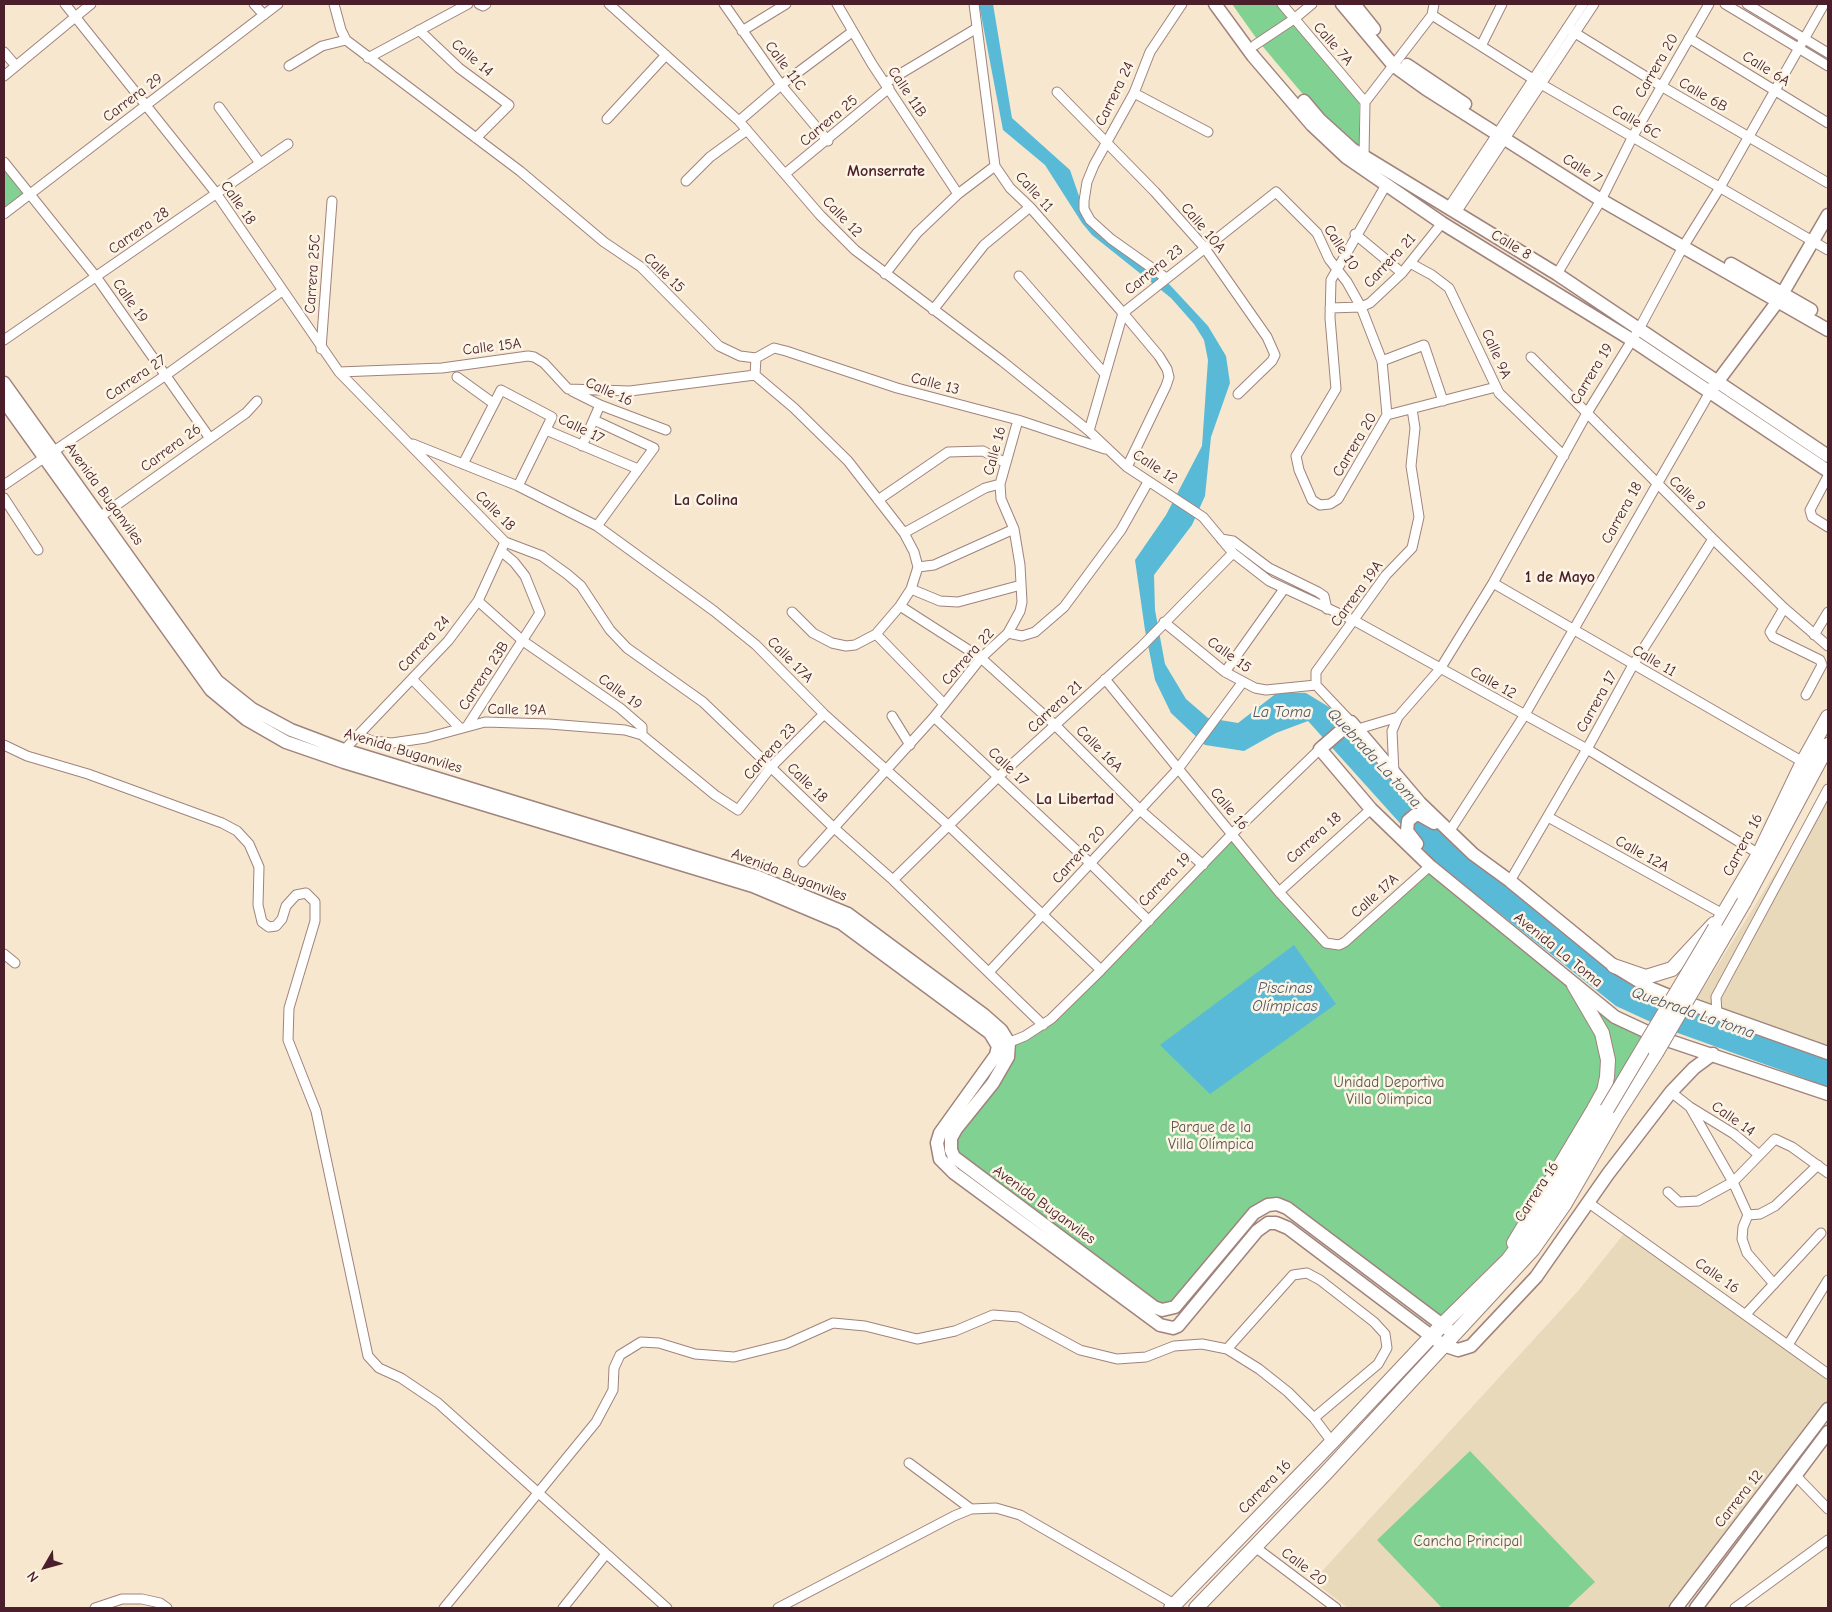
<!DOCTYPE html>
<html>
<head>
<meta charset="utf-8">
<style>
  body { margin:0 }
  #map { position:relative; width:1832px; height:1612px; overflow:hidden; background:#f7e7cf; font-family:"Comic Neue",sans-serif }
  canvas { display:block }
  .frame { position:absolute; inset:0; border:5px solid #4a1f2b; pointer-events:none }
  .north { position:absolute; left:20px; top:1542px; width:50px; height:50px; -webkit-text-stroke:4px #fcf5e5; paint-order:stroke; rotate:232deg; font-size:14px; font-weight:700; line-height:20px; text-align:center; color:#4a1f2b }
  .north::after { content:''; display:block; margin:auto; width:18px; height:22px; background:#4a1f2b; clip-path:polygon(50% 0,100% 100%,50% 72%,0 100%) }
</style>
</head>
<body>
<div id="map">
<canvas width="1832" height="1612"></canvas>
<div class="frame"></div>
<div class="north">N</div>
</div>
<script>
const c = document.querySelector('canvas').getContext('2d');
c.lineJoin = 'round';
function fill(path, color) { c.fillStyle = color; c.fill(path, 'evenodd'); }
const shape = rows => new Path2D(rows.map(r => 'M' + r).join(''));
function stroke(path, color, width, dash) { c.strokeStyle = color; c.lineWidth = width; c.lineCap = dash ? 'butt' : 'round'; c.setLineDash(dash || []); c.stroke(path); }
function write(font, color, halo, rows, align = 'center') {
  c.font = font + ' "Comic Neue",sans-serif'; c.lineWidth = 5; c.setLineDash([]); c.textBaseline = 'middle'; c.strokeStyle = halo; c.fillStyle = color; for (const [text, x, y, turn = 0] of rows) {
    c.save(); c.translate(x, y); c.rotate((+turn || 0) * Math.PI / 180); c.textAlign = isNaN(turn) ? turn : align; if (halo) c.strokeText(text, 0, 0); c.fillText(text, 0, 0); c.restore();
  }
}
const built = shape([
  [1828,788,1828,1052,1693,1005],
  [1627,1230,1828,1374,1828,1408,1673,1608,1348,1608,1313,1581,1578,1291]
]);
const green = shape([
  [1232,4,1276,4,1359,102,1359,146,1352,144,1322,117,1259,42],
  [4,168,24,193,4,208],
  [1232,834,1320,938,1339,945,1428,868,1511,934,1646,1033,1615,1082,1608,1077,1508,1260,1442,1325,1287,1208,1268,1205,1168,1310,960,1163,951,1138,993,1083,1009,1043,1043,1025],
  [1470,1451,1595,1582,1567,1608,1442,1608,1377,1540]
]);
const water = shape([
  [979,4,993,4,1012,118,1070,170,1087,219,1113,245,1170,285,1208,326,1226,356,1230,383,1211,437,1205,496,1192,525,1154,575,1155,610,1165,664,1186,699,1208,718,1238,723,1278,692,1306,693,1329,707,1361,737,1445,833,1504,885,1623,980,1641,991,1661,995,1828,1059,1828,1087,1664,1028,1616,1006,1434,861,1308,721,1276,733,1244,751,1205,745,1171,713,1155,680,1145,630,1135,560,1166,515,1202,446,1208,360,1204,340,1194,324,1171,298,1092,235,1082,223,1045,165,1003,130],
  [1294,945,1336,1004,1210,1094,1160,1045]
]);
const street = shape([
  [65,4,216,193,339,372,505,542,542,556,567,574,581,586,610,630,627,648,703,702,833,827,893,880,1043,1025],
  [254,4,264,15],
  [334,4,341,30,346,40,520,171,604,242,641,267,719,346,740,356,756,358],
  [479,4,483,6,486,4],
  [609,4,739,121,820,215,855,250,1002,361,1089,431,1127,467,1203,517,1233,553,1269,581,1355,621,1587,749,1759,854],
  [724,4,781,85,828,141],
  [837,4,872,64,958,194],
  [974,4,995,166,1010,188,1030,207,1123,313,1159,356,1167,369,1169,377,1166,386,1127,467],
  [1282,4,1365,102],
  [1725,4,1828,66],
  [1747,4,1828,53],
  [1432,15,1541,84,1828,250],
  [1567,28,1661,86,1828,183],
  [419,30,459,68,509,105,476,138],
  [742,31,786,4],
  [1689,38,1828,123],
  [1255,45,1294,19,1312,4],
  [1481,46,1502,4],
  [4,52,16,66],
  [368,58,468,4],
  [289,66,322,46,346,40],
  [4,76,91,4],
  [885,83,977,28],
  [1057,92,1155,192,1204,247,1267,337,1275,355,1272,361,1238,394],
  [1134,93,1208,132],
  [219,107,260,163],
  [607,119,666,55],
  [739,121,781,85,852,32],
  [1364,157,1365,102,1432,15,1434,4],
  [4,162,97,278,209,437],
  [786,173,889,88],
  [686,181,710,157,747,130],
  [1386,185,1331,280,1330,318,1336,389,1296,456,1299,470,1312,500,1320,505,1330,504,1338,499,1387,415,1496,387],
  [1449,207,1583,4],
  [1457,211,1594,4],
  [4,214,278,4],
  [1355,234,1402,273],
  [1410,263,1432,275,1449,288,1499,393,1564,456],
  [885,274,917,233,958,194,995,166],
  [1557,274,1601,200,1633,136,1709,4],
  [1019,276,1104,373],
  [1166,278,1111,239,1090,220,1084,209,1084,201,1087,182,1094,165,1134,93,1150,52,1182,4],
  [1330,308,1361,307,1370,303,1402,273,1442,223],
  [933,310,984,245,1030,207],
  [4,340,288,144],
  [321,349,332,201],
  [1531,357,1713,539,1784,608,1828,646],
  [756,358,774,348,786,351,897,388,1018,420,1105,449],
  [756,358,755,375,794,408,848,461,904,533,914,552,918,567],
  [1382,361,1424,345,1443,401],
  [339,372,442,368,528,356,534,357,544,363,568,389,630,391,755,375],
  [457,377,493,403],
  [572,391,600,405,666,430],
  [594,420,654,448,597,526],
  [546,430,638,469],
  [1089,431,1123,313,1276,192,1317,233,1329,259,1347,282,1361,307,1382,361,1387,415],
  [413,444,518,486,597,526,714,611,756,645,824,714,949,826,1101,970],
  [582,446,600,405],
  [463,464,501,390,552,417,518,486],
  [1828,476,1810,510,1812,517,1828,527],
  [4,485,166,375,282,291],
  [4,498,38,550],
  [878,500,948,452,983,451,1004,462],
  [101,516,246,413,257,401],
  [904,533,985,488,1000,484],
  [1221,539,1233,541,1269,568,1318,592,1324,596,1327,609],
  [918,567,934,565,1014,529],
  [1493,583,1803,762],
  [911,589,940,601,958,602,1021,585],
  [478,601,523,641,620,708,642,727,642,735,715,795,738,810,771,767,824,714],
  [900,606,981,658,1055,725,1140,810,1203,865],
  [1784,608,1770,632,1773,637,1820,660,1822,665,1806,695],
  [792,612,813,633,832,643,846,646,855,645,876,634,900,606,911,589,918,567],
  [1164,622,1225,672,1255,688,1266,690,1316,685],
  [1008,633,1022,636,1035,632,1064,607,1121,530,1148,482],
  [876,634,944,704],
  [1814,635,1828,612],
  [1225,672,1284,589],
  [412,679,459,727],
  [1105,679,1279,892,1326,943,1339,945,1345,942,1430,866],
  [1316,685,1316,672,1386,575,1412,548,1419,517,1411,466,1415,428,1412,409],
  [1316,685,1351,722],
  [892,716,910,745],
  [934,717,1090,863,1149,921],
  [468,725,540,613,525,576,514,562,502,552],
  [1358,729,1398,717,1440,669,1493,583,1587,413,1639,329,1683,247,1719,189,1824,4],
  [358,735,372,741,392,743,426,738,485,722,549,724,625,730,642,735],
  [4,745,27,756,88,774,222,823,237,831,249,844,259,867,258,905,262,922,269,927,276,926,282,919,286,906,296,895,306,893,315,902,315,921,289,1008,288,1040,316,1111,368,1356,379,1368,401,1378,438,1403,667,1608],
  [344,750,448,641,478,601,505,542],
  [1394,773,1392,731,1398,717],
  [1548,817,1723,914],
  [1449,832,1524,716,1710,392],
  [803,862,934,717,981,658,1008,633,1020,611,1022,602,1020,565,1014,529,1001,499,1000,484,1018,420],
  [893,880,998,777,1142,646,1233,553],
  [1510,881,1587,749,1633,665,1713,539],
  [1279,892,1371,809],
  [4,954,15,963],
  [989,972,1178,769,1242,683],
  [1717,1014,1716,997,1828,789],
  [1005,1044,1025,1036,1051,1019,1101,970,1232,834,1320,749],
  [1671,1092,1690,1107,1734,1134,1758,1154],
  [1690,1107,1733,1182,1748,1215,1743,1227,1742,1239,1747,1253,1774,1284],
  [1668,1192,1679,1202,1698,1201,1733,1182,1775,1139,1792,1147,1828,1173],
  [1589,1203,1828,1374],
  [1748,1215,1760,1214,1775,1206,1818,1165],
  [1746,1314,1821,1233],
  [1788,1345,1828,1280],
  [1227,1349,1293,1275,1307,1273,1320,1280,1374,1322,1385,1334,1387,1348,1378,1364,1314,1418],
  [909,1463,971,1509],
  [1795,1475,1828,1509],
  [1255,1547,1336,1608],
  [95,1608,122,1599,142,1599,160,1603,167,1608],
  [444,1608,596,1422,613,1390,614,1368,620,1355,641,1342,659,1343,695,1354,734,1357,786,1344,833,1323,865,1326,917,1339,955,1331,993,1315,1019,1317,1080,1350,1117,1359,1146,1357,1174,1346,1202,1344,1227,1349,1259,1369,1288,1392,1314,1418,1332,1442],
  [563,1608,606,1554],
  [778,1608,954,1516,971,1509,996,1508,1020,1515,1174,1604],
  [1735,1608,1828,1540]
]);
const secondary = shape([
  [1215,4,1253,56,1312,125,1346,157,1442,223,1632,340,1828,471],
  [1342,4,1394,66,1426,89,1601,200,1828,330],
  [1354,4,1374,29],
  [1407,65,1465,104],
  [1304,101,1320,120,1352,149,1557,274,1828,456],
  [1731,264,1811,310],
  [4,383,217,681,252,709,291,730,344,750,758,877,848,914,984,1015,1001,1030,1009,1043,1008,1057,993,1083,956,1129,951,1138,951,1150,954,1157,1154,1307,1162,1310,1175,1307,1254,1213,1268,1205,1277,1204,1287,1208,1449,1330],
  [1712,389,1778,301,1828,215],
  [4,401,211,690,246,719,286,742,344,762,753,886,841,923,990,1033,998,1046,996,1055,940,1133,937,1143,940,1159,954,1173,1160,1325,1173,1328,1178,1326,1257,1231,1268,1223,1276,1223,1288,1228,1443,1345,1458,1350,1471,1346,1536,1277,1608,1174,1671,1092,1694,1068,1713,1054],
  [1417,844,1407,831,1408,821,1415,815,1420,815,1434,823],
  [1828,1053,1679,1000,1650,988,1614,966,1510,881,1473,854,1420,803,1351,722,1320,749,1371,809,1430,866,1615,1017,1658,1037,1828,1094],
  [1676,1608,1828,1409],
  [1696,1608,1828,1432]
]);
const primary = shape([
  [1744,902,1828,745],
  [1715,928,1759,854,1803,762,1828,717],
  [1614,966,1646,977,1672,969,1714,924],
  [1514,1243,1594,1109,1604,1091,1607,1077,1608,1060,1602,1033,1574,985],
  [1171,1608,1332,1442,1442,1325,1508,1260,1553,1200,1607,1109],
  [1196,1608,1324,1475,1533,1249,1564,1205,1616,1115,1656,1053]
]);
const primaryBridge = shape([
  [1656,1053,1744,902],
  [1607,1109,1715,928]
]);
const streetNames = [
  ["Calle 7A",1333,44,49],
  ["Calle 14",472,58,40],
  ["Calle 11C",785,66,53],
  ["Carrera 20",1657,66,-60],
  ["Calle 6A",1766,69,32],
  ["Calle 11B",907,92,56],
  ["Carrera 24",1115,94,-64],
  ["Calle 6B",1703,95,30],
  ["Carrera 29",133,98,-37],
  ["Carrera 25",829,121,-40],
  ["Calle 6C",1636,122,30],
  ["Calle 7",1582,169,32],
  ["Calle 11",1034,192,48],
  ["Calle 18",238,203,55],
  ["Calle 12",842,217,46],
  ["Calle 10A",1203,228,50],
  ["Carrera 28",139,231,-35],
  ["Calle 8",1511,245,31],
  ["Calle 10",1341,248,57],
  ["Carrera 21",1390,261,-47],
  ["Carrera 23",1154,270,-39],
  ["Calle 15",664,273,44],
  ["Carrera 25C",313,274,-86],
  ["Calle 19",130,301,55],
  ["Calle 15A",492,347,-7],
  ["Calle 9A",1496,354,66],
  ["Carrera 19",1592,374,-59],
  ["Carrera 27",136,378,-34],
  ["Calle 13",935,384,15],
  ["Calle 16",609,392,24],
  ["Calle 17",581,429,26],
  ["Carrera 20",1355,445,-59],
  ["Carrera 26",171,448,-36],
  ["Calle 16",995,451,-75],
  ["Calle 12",1155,467,33],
  ["Avenida Buganviles",104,494,54],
  ["Calle 9",1687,494,44],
  ["Calle 18",495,511,45],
  ["Carrera 18",1622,513,-61],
  ["Carrera 19A",1357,594,-54],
  ["Carrera 24",424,644,-48],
  ["Calle 15",1229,655,36],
  ["Carrera 22",968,657,-48],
  ["Calle 17A",790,660,45],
  ["Calle 11",1654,661,30],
  ["Carrera 23B",484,676,-57],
  ["Calle 12",1493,683,29],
  ["Calle 19",620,692,36],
  ["Carrera 17",1597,702,-61],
  ["Carrera 21",1055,707,-43],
  ["Calle 19A",517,710,1],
  ["Calle 16A",1099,749,45],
  ["Avenida Buganviles",403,751,17],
  ["Carrera 23",770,752,-48],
  ["Calle 17",1008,767,43],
  ["Calle 18",807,783,44],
  ["Calle 16",1229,809,50],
  ["Carrera 18",1314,838,-42],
  ["Carrera 16",1743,845,-62],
  ["Calle 12A",1642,854,29],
  ["Carrera 20",1079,855,-48],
  ["Avenida Buganviles",789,875,21],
  ["Carrera 19",1165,880,-46],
  ["Calle 17A",1375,896,-42],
  ["Avenida La Toma",1558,950,39],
  ["Calle 14",1733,1119,35],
  ["Carrera 16",1537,1192,-57],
  ["Avenida Buganviles",1044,1205,36],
  ["Calle 16",1717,1276,35],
  ["Carrera 16",1265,1487,-46],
  ["Carrera 12",1739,1499,-52],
  ["Calle 20",1304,1567,37]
];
const parkNames = [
  ["Unidad Deportiva",1389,1083],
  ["Villa Olimpica",1389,1100],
  ["Parque de la",1211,1128],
  ["Villa Olímpica",1211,1145],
  ["Cancha Principal",1468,1542]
];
const neighbourhoodNames = [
  ["Monserrate",886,171],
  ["La Colina",706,500],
  ["1 de Mayo",1560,577],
  ["La Libertad",1075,799]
];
const waterNames = [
  ["La Toma",1282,712],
  ["Quebrada La toma",1374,758,47],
  ["Piscinas",1285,988],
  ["Olímpicas",1285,1006],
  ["Quebrada La toma",1693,1013,19]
];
fill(built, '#e8d9ba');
fill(green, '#80d192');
fill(water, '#59bad8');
stroke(street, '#a0837d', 11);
stroke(secondary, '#a0837d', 15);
stroke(primary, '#a0837d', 16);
stroke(street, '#fff', 9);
stroke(secondary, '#fff', 12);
stroke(primary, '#fff', 14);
stroke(primaryBridge, '#a0837d', 16, []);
stroke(primaryBridge, '#fff', 14);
write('15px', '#4a1f2b', '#fcf5e5', streetNames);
write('15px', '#5a544a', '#fcf5e5', parkNames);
write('bold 16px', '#4a1f2b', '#fcf5e5', neighbourhoodNames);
write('italic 16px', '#4f5568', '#fcf5e5', waterNames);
</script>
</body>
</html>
